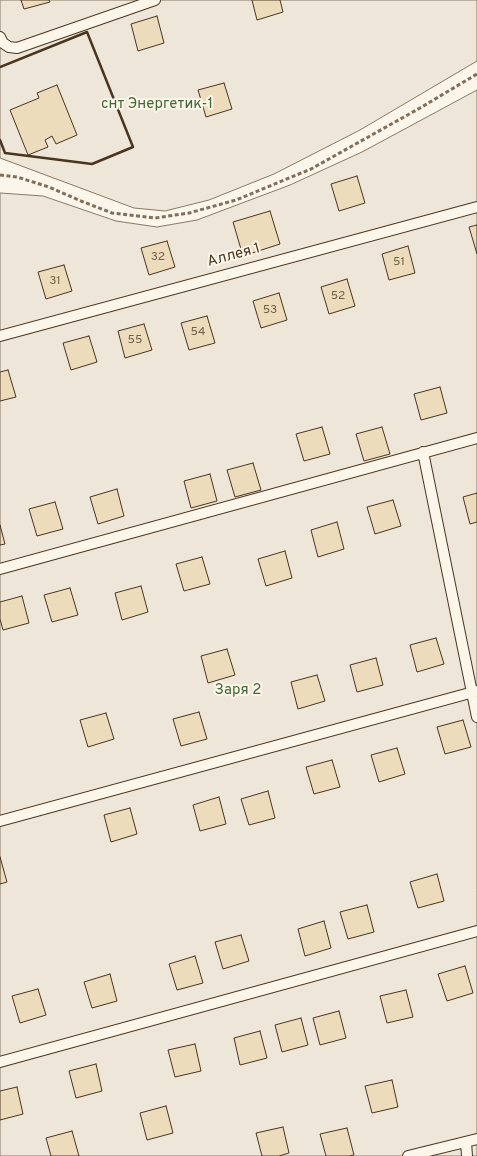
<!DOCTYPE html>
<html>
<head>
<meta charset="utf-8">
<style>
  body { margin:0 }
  canvas { display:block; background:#fbf6e9 }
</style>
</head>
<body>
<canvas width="477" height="1156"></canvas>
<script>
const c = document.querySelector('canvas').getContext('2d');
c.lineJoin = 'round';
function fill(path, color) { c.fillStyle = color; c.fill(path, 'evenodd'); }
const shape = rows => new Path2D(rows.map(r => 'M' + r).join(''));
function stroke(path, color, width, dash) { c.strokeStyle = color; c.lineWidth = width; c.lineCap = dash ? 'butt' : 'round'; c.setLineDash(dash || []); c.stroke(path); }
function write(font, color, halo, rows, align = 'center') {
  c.font = font + ' Overpass,sans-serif'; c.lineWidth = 4; c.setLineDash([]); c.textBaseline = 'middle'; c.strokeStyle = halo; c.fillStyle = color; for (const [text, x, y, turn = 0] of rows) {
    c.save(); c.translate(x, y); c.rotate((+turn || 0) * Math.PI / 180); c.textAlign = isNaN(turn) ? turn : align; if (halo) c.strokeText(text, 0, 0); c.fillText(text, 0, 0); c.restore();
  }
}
const green = shape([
  [0,0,477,0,477,61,360,130,274,174,209,200,165,211,134,208,0,158,0,0],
  [477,90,477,1156,0,1156,0,193,43,196,116,221,157,227,197,220,290,185,362,152,477,90]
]);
const building = shape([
  [21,0,49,0,50,2,24,9,21,0],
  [252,0,280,0,283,12,257,20,252,0],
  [157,16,164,43,138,51,131,24,157,16],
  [224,83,232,109,206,117,198,90,224,83],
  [57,85,77,135,56,144,52,136,45,140,48,147,28,155,10,110,39,98,37,93,57,85],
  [357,176,365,203,339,211,331,184,357,176],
  [270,211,280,244,243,256,233,222,270,211],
  [477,225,477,254,469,227,477,225],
  [167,241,175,267,149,275,141,248,167,241],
  [408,246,415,273,389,280,382,254,408,246],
  [64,265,72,291,46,299,38,272,64,265],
  [347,279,355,306,329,314,321,287,347,279],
  [279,293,287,320,261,328,253,301,279,293],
  [207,316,215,343,189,350,181,323,207,316],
  [144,324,152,350,125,358,118,331,144,324],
  [89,336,97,362,71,370,63,343,89,336],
  [8,370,16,397,0,401,0,372,8,370],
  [440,387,447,413,421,420,414,394,440,387],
  [322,427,330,454,304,461,296,434,322,427],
  [382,427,390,454,364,461,356,434,382,427],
  [253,463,261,490,235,497,227,470,253,463],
  [210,474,217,501,191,508,184,481,210,474],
  [117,489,124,516,98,524,90,497,117,489],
  [477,493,477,522,470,524,463,497,477,493],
  [393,500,401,526,375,534,367,507,393,500],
  [55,502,63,529,37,536,29,509,55,502],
  [337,522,344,549,318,557,311,530,337,522],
  [0,525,5,544,0,545,0,525],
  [285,551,292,578,266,586,258,559,285,551],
  [202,557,210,584,184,591,176,564,202,557],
  [141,586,148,612,122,620,115,593,141,586],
  [70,588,78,615,52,622,44,595,70,588],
  [22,596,29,623,3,630,0,619,0,602,22,596],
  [436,638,444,664,417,672,410,645,436,638],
  [227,649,235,675,208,683,201,656,227,649],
  [376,658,383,685,357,692,350,665,376,658],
  [317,675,325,701,298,709,291,682,317,675],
  [199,712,207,739,181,746,173,719,199,712],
  [106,713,114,739,88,747,80,720,106,713],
  [463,720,471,747,445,754,437,727,463,720],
  [397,748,405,774,379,782,371,755,397,748],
  [332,760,340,787,314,794,306,767,332,760],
  [268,791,275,818,249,825,241,799,268,791],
  [219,797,226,824,200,831,193,805,219,797],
  [130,808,137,834,111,842,104,815,130,808],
  [0,857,7,882,0,884,0,857],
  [437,874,444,901,418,908,410,882,437,874],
  [367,905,374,932,348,939,340,912,367,905],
  [324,921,331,948,305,956,298,929,324,921],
  [241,935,249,961,223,969,215,942,241,935],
  [195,956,203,983,177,990,169,964,195,956],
  [465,966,473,993,447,1001,438,974,465,966],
  [110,974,117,1001,92,1008,84,982,110,974],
  [38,989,46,1015,20,1023,12,996,38,989],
  [406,990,413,1017,387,1023,380,996,406,990],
  [339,1011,346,1038,320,1045,313,1018,339,1011],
  [301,1018,308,1045,282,1052,275,1025,301,1018],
  [260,1031,267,1058,240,1065,234,1038,260,1031],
  [195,1044,201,1071,175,1077,168,1050,195,1044],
  [96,1064,102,1091,76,1098,69,1071,96,1064],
  [392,1080,398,1107,372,1113,365,1086,392,1080],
  [17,1087,23,1114,0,1120,0,1091,17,1087],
  [166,1106,173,1133,147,1140,140,1113,166,1106],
  [283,1127,289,1153,279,1156,262,1156,256,1133,283,1127],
  [347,1128,354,1155,349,1156,326,1156,320,1134,347,1128],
  [72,1131,79,1156,51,1156,46,1138,72,1131]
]);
const path = shape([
  [0,175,17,177,49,187,81,201,112,213,155,218,189,213,236,200,311,169,420,108,477,74]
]);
const lane = shape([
  [0,37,3,43,9,47,17,48,155,0],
  [0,336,477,207],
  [423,452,477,717],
  [0,569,477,438],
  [0,821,477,691],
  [0,1062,477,931],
  [466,1142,467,1156],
  [408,1156,477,1139]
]);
const wall = shape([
  [0,67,87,32,133,147,92,164,5,153,0,140]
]);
const numberNames = [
  ["32",158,258],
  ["51",399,263],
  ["31",55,282],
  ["52",338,297],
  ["53",270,311],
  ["54",198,333],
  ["55",135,341]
];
const parkNames = [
  ["снт Энергетик-1",157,105],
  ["Заря 2",238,691]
];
const streetNames = [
  ["Аллея 1",234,256,-15]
];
fill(green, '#ede6d9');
stroke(green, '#887966', 1);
fill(building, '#ecdcbc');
stroke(building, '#4a3520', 1);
stroke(lane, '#4a3520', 12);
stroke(path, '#7f6f5c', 3, [4, 2.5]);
stroke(lane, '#fbf6e9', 10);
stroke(wall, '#4a3520', 2.5);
write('12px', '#725f47', null, numberNames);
write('15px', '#436837', '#fbf6e9', parkNames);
write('15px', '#4a3520', '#fbf6e9', streetNames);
</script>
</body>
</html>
